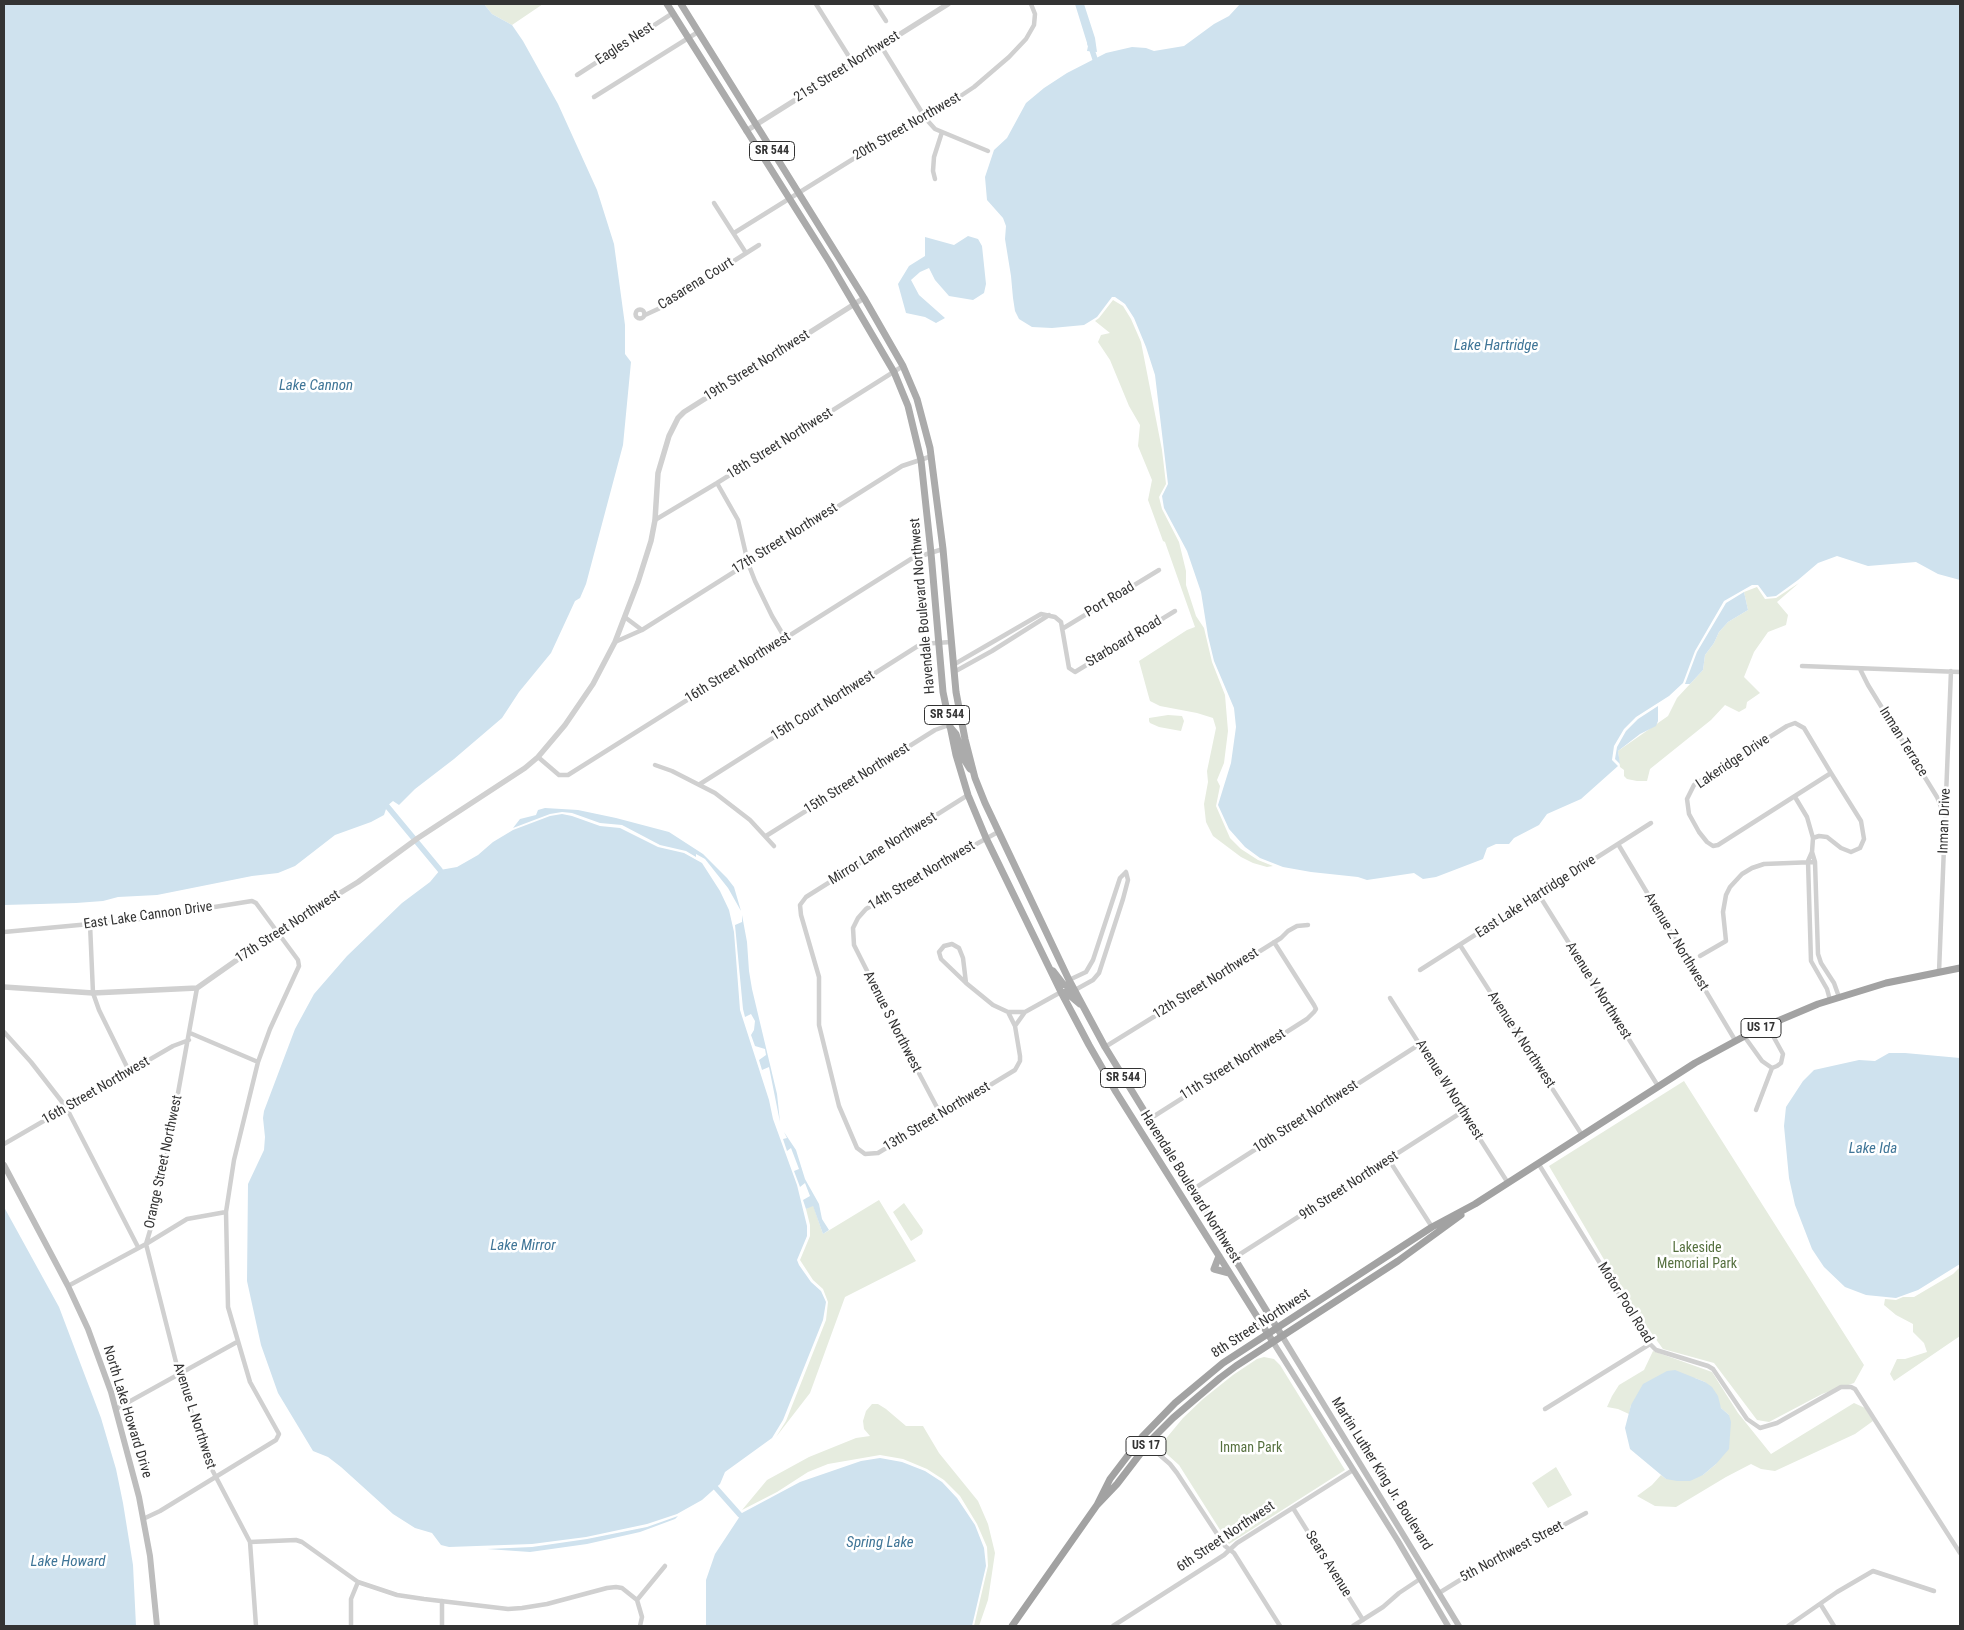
<!DOCTYPE html>
<html>
<head>
<meta charset="utf-8">
<style>
  body { margin:0 }
  #map { position:relative; width:1964px; height:1630px; overflow:hidden; background:#fff; font-family:"Roboto Condensed",sans-serif }
  canvas { display:block }
  .frame { position:absolute; inset:0; border:5px solid #333; pointer-events:none }
</style>
</head>
<body>
<div id="map">
<canvas width="1964" height="1630"></canvas>
<div class="frame"></div>
</div>
<script>
const c = document.querySelector('canvas').getContext('2d');
c.lineJoin = 'round';
function fill(path, color) { c.fillStyle = color; c.fill(path, 'evenodd'); }
const shape = rows => new Path2D(rows.map(r => 'M' + r).join(''));
function stroke(path, color, width, dash) { c.strokeStyle = color; c.lineWidth = width; c.lineCap = dash ? 'butt' : 'round'; c.setLineDash(dash || []); c.stroke(path); }
function write(font, color, halo, rows, align = 'center') {
  c.font = font + ' "Roboto Condensed",sans-serif'; c.lineWidth = 5; c.setLineDash([]); c.textBaseline = 'middle'; c.strokeStyle = halo; c.fillStyle = color; for (const [text, x, y, turn = 0] of rows) {
    c.save(); c.translate(x, y); c.rotate((+turn || 0) * Math.PI / 180); c.textAlign = isNaN(turn) ? turn : align; if (halo) c.strokeText(text, 0, 0); c.fillText(text, 0, 0); c.restore();
  }
}
const green = shape([
  [484,4,543,4,512,25,492,14],
  [1113,300,1123,306,1131,319,1141,342,1162,450,1166,484,1159,497,1162,509,1179,542,1186,571,1186,585,1196,616,1204,628,1212,662,1225,695,1228,731,1224,763,1217,780,1220,786,1216,806,1230,838,1241,849,1258,860,1273,866,1267,867,1253,863,1241,857,1213,836,1206,822,1204,804,1208,782,1207,771,1216,728,1213,718,1197,713,1160,706,1150,701,1148,694,1139,661,1187,630,1195,627,1165,542,1163,541,1148,500,1152,480,1138,446,1140,425,1129,406,1110,360,1098,342,1101,335,1110,333,1095,321,1099,318],
  [1799,583,1777,602,1788,615,1786,625,1768,632,1754,652,1744,677,1760,693,1747,702,1746,708,1739,712,1725,705,1711,720,1650,769,1647,781,1637,781,1627,779,1624,776,1624,770,1620,767,1618,751,1668,716,1677,698,1703,670,1705,655,1714,643,1719,632,1728,622,1748,610,1744,592,1757,587,1765,599,1776,598],
  [1168,715,1182,716,1184,721,1181,731,1159,727,1150,723,1149,721,1149,718],
  [1684,1081,1864,1365,1854,1383,1822,1394,1769,1422,1757,1420,1714,1363,1663,1349,1629,1302,1549,1166],
  [879,1200,916,1261,845,1297,810,1393,776,1437,786,1421,826,1320,828,1302,823,1289,813,1280,800,1260,810,1236,810,1225,806,1209,813,1205,823,1234],
  [904,1203,923,1230,922,1234,911,1241,893,1212],
  [1960,1267,1960,1336,1894,1381,1890,1374,1897,1359,1905,1359,1927,1352,1924,1343,1913,1332,1913,1324,1896,1315,1884,1305,1885,1299,1896,1300,1903,1297,1914,1297,1953,1274],
  [1653,1351,1712,1372,1738,1413,1771,1454,1854,1403,1865,1408,1873,1421,1855,1434,1775,1471,1761,1469,1751,1464,1726,1477,1676,1507,1655,1506,1637,1496,1652,1485,1661,1475,1666,1479,1703,1475,1716,1464,1729,1415,1721,1408,1705,1382,1695,1378,1631,1405,1629,1414,1618,1409,1607,1407,1612,1396,1619,1385,1644,1370],
  [1264,1357,1274,1359,1280,1365,1345,1470,1229,1544,1179,1465,1159,1447,1183,1418,1203,1399,1233,1375,1257,1359],
  [872,1404,878,1404,886,1409,906,1426,923,1426,939,1453,978,1501,988,1524,995,1553,988,1600,979,1626,974,1626,988,1566,987,1547,977,1524,960,1496,944,1480,927,1469,903,1459,880,1455,828,1464,808,1472,777,1492,742,1510,767,1480,809,1457,856,1438,870,1436,864,1429,863,1421,866,1411],
  [1556,1467,1572,1495,1548,1508,1532,1483]
]);
const water = shape([
  [4,4,484,4,492,14,512,25,523,41,558,104,597,190,614,244,625,325,625,354,631,362,623,445,586,584,580,598,575,601,551,653,519,692,502,718,454,759,415,789,399,805,393,801,387,806,384,815,371,822,335,835,295,866,278,873,252,876,157,895,118,897,103,901,76,903,4,905],
  [1075,4,1084,4,1095,38,1097,52,1087,51,1088,46],
  [1240,4,1960,4,1960,580,1938,574,1916,562,1868,566,1837,556,1818,563,1798,580,1776,596,1767,597,1758,585,1752,585,1724,601,1695,651,1683,683,1669,696,1636,717,1624,729,1614,746,1612,760,1618,766,1581,799,1547,814,1539,825,1514,838,1509,844,1496,844,1487,848,1483,859,1436,877,1423,879,1414,873,1367,880,1358,877,1311,872,1283,867,1260,858,1245,847,1229,829,1218,805,1231,763,1236,727,1234,708,1214,661,1208,636,1201,592,1187,551,1164,508,1162,496,1168,484,1155,375,1146,347,1134,318,1125,304,1115,297,1112,297,1097,317,1084,325,1052,328,1032,327,1019,319,1015,311,1013,298,1011,276,1005,239,1006,226,1003,218,987,200,985,177,994,150,1007,138,1026,103,1044,88,1067,73,1106,53,1132,47,1146,48,1154,51,1184,46,1214,24,1229,16],
  [968,236,978,239,982,246,986,284,984,293,973,300,949,296,935,280,929,268,920,272,911,280,919,295,945,318,936,323,925,317,906,313,898,284,909,266,925,256,925,237,954,245],
  [1744,592,1748,610,1728,622,1719,632,1714,643,1705,655,1703,670,1690,684,1685,684,1697,652,1726,603],
  [1658,706,1658,721,1656,726,1640,734,1618,751,1620,764,1615,759,1617,747,1626,731,1638,719],
  [545,808,578,810,616,818,669,832,703,854,727,878,734,887,741,911,728,888,705,859,696,854,696,857,686,851,660,845,622,825,600,823,572,813,562,812,550,814,513,828,520,819,536,815,538,810],
  [562,814,572,816,600,826,620,828,658,847,684,853,702,863,720,891,729,910,734,932,740,1010,769,1100,773,1119,797,1185,807,1226,807,1236,797,1260,799,1265,811,1282,821,1291,826,1302,823,1320,783,1420,772,1438,725,1472,720,1484,702,1500,677,1514,647,1524,586,1537,532,1544,449,1547,441,1545,432,1533,415,1528,393,1514,341,1467,328,1457,313,1451,278,1393,261,1345,247,1281,248,1184,264,1150,265,1137,263,1118,264,1111,295,1029,314,994,347,956,402,903,430,882,440,870,457,867,478,855,493,842,513,830,550,816],
  [742,915,747,942,749,971,752,989,777,1094,780,1122,769,1067,762,1070,759,1060,766,1055,765,1049,755,1046,751,1035,754,1030,755,1021,751,1014,745,1017,743,1009,735,925,742,922],
  [1889,1053,1905,1053,1960,1058,1960,1264,1918,1290,1896,1298,1866,1295,1845,1287,1824,1267,1812,1249,1795,1205,1789,1178,1784,1126,1786,1107,1803,1081,1814,1070,1859,1060,1875,1061],
  [784,1132,796,1150,805,1179,819,1204,822,1219,829,1230,823,1234,813,1206,806,1209,803,1200,810,1196,805,1183,800,1187,794,1171,799,1169,791,1148,787,1151,783,1139,787,1138],
  [4,1207,59,1307,101,1418,116,1469,123,1503,133,1565,136,1626,4,1626],
  [1675,1370,1705,1382,1712,1387,1718,1396,1721,1408,1729,1415,1731,1422,1729,1449,1716,1464,1703,1475,1690,1481,1677,1481,1666,1479,1630,1449,1625,1428,1631,1405,1643,1384,1667,1371],
  [880,1458,902,1462,925,1471,942,1482,957,1498,975,1525,984,1548,986,1566,972,1626,706,1626,706,1580,715,1554,742,1513,800,1482,861,1461],
  [678,1516,675,1519,640,1532,587,1544,530,1552,487,1549,532,1547,587,1539,647,1527]
]);
const canal = shape([
  [1090,44,1095,59],
  [387,806,440,870],
  [716,1488,740,1515]
]);
const minor = shape([
  [816,4,853,63],
  [875,4,886,21],
  [881,46,926,119,935,129,988,151],
  [577,75,673,13],
  [594,97,698,32],
  [935,179,933,171,934,157,942,132],
  [714,203,746,253],
  [734,233,874,146,926,119,974,87,1009,57,1026,39,1034,25,1035,14,1031,4],
  '635.5 314a4.5 4.5 0 1 1 9 0a4.5 4.5 0 1 1-9 0Z',
  [645,315,658,309,759,245],
  [717,483,738,520,748,563,755,581,772,616,785,638],
  [655,520,717,483,903,366],
  [626,618,642,630],
  [1062,629,1159,570],
  [615,642,642,630,902,466,932,456],
  [953,665,1041,614,1055,617,1061,622,1069,668,1075,672,1175,611],
  [1802,666,1960,672],
  [1860,669,1868,685,1937,797,1943,812],
  [954,672,992,651,1049,615],
  [538,757,559,775,568,775,911,559,943,549],
  [655,765,672,771,715,793,750,820,774,846],
  [700,784,921,644,951,642],
  [968,795,806,897,800,905,801,915,819,977,819,1025,839,1106,857,1148,865,1154,878,1153,1015,1070,1020,1061,1020,1056,1015,1026,1025,1012,1061,992],
  [1795,797,1807,817,1813,838,1812,852,1808,861,1811,961,1827,989,1830,1000],
  [766,836,935,730,949,725],
  [1813,838,1819,836,1827,837,1841,848,1851,852,1860,848,1864,839,1861,821,1831,773,1804,728,1795,723,1787,726,1694,785,1687,799,1689,814,1699,832,1707,842,1713,846,1718,845,1831,773],
  [1618,844,1735,1040],
  [1812,852,1815,862,1818,954,1821,963,1834,983,1839,997],
  [1539,895,1658,1086],
  [90,924,93,993,99,1010,129,1071],
  [4,932,133,920,252,901,256,903,298,960,299,966,270,1029,258,1062,234,1160,226,1212,228,1307,250,1382,279,1434,276,1440,160,1511,143,1519],
  [1460,945,1582,1135],
  [1700,956,1726,941,1723,912,1726,895,1730,887,1742,874,1752,868,1764,864,1815,862],
  [1420,970,1651,823],
  [1939,972,1951,671],
  [1069,980,1086,972,1093,960,1120,878,1126,872],
  [966,983,963,958,959,948,952,944,944,946,939,952,941,959,966,983,993,1005,1008,1012,1015,1026],
  [197,988,169,1143,152,1224,146,1244,179,1374,207,1460,250,1542,256,1626],
  [1075,990,1093,980,1099,973,1123,899,1128,880,1126,872],
  [1390,998,1508,1183],
  [1008,1012,1025,1012],
  [4,1032,31,1062,66,1107,138,1247],
  [190,1033,258,1062],
  [1744,1036,1762,1061,1772,1068,1777,1066,1781,1063,1783,1054,1767,1025],
  [1105,1047,1265,948,1281,938,1288,931,1297,926,1308,925],
  [1756,1110,1772,1068],
  [941,1115,912,1060,854,945,853,928,858,918,866,909,926,872,998,832],
  [1148,1120,1307,1019,1314,1012,1316,1009,1314,1005,1274,942],
  [4,1144,173,1046,189,1040],
  [1389,1160,1432,1227],
  [1538,1163,1650,1344,1656,1350,1708,1366,1713,1369,1747,1419,1760,1428,1777,1423,1841,1387,1851,1387,1855,1389,1960,1553],
  [1192,1190,1420,1044],
  [1234,1258,1462,1112],
  [68,1286,146,1244,187,1219,226,1212],
  [116,1409,237,1342],
  [1545,1409,1650,1344],
  [1147,1444,1170,1464,1177,1473,1225,1546,1234,1553,1280,1626],
  [1293,1508,1363,1620],
  [250,1542,296,1540,302,1542,358,1582,397,1595,424,1599,508,1609,522,1608,547,1604,607,1588,616,1587,622,1588,637,1600],
  [1439,1593,1494,1559,1528,1544,1586,1513],
  [637,1600,665,1566],
  [637,1600,642,1617,640,1626],
  [1821,1605,1834,1626],
  [351,1626,351,1599,358,1582],
  [442,1626,442,1601],
  [1113,1626,1224,1555,1237,1543,1353,1470],
  [1353,1626,1383,1607,1399,1593,1420,1579],
  [1788,1626,1837,1592,1873,1571,1934,1591]
]);
const tertiary = shape([
  [746,131,948,4],
  [4,987,93,993,197,988,278,931,358,882,418,838,525,768,538,757,565,725,593,684,615,642,638,582,651,541,655,520,658,473,669,436,678,418,684,412,864,298]
]);
const secondary = shape([
  [4,1165,68,1286,88,1329,111,1392,139,1497,150,1556,157,1626],
  [1282,1336,1459,1626],
  [1273,1342,1398,1541,1448,1626]
]);
const primary = shape([
  [667,4,830,263,894,372,908,406,921,460,931,553,943,692,956,755,968,795,986,838,1061,992,1089,1045,1116,1092,1273,1342],
  [681,4,864,298,903,366,917,399,930,448,943,549,956,692,965,739,975,778,985,803,1069,980,1105,1047,1282,1336],
  [950,727,956,734,965,761,970,769],
  [1053,971,1063,984,1074,990],
  [1061,992,1067,993,1080,1004],
  [1219,1256,1214,1269,1229,1273]
]);
const trunk = shape([
  [1097,1505,1110,1479,1142,1437,1175,1403,1223,1363,1432,1227,1475,1204,1695,1063,1754,1031,1818,1004,1886,983,1960,968],
  [1012,1626,1097,1505,1117,1484,1150,1441,1173,1418,1220,1378,1236,1366,1398,1261,1461,1215]
]);
const shields = [
  [772,151,45],
  [947,715,45],
  [1761,1028,40],
  [1123,1078,45],
  [1146,1446,40]
];
const shieldNames = [
  ["SR 544",772,151],
  ["SR 544",947,715],
  ["US 17",1761,1028],
  ["SR 544",1123,1078],
  ["US 17",1146,1446]
];
const streetNames = [
  ["Eagles Nest",625,44,-33],
  ["21st Street Northwest",847,67,-32],
  ["20th Street Northwest",907,127,-30],
  ["Casarena Court",696,284,-32],
  ["19th Street Northwest",757,366,-32],
  ["18th Street Northwest",780,444,-32],
  ["17th Street Northwest",785,539,-32],
  ["Port Road",1110,600,-31],
  ["Havendale Boulevard Northwest",923,606,-95],
  ["Starboard Road",1124,642,-31],
  ["16th Street Northwest",738,668,-32],
  ["15th Court Northwest",823,706,-32],
  ["Inman Terrace",1903,742,58],
  ["Lakeridge Drive",1733,762,-34],
  ["15th Street Northwest",857,779,-32],
  ["Inman Drive",1945,821,-88],
  ["Mirror Lane Northwest",883,849,-32],
  ["14th Street Northwest",922,876,-31],
  ["East Lake Hartridge Drive",1536,897,-33],
  ["East Lake Cannon Drive",148,916,-8],
  ["17th Street Northwest",288,927,-33],
  ["Avenue Z Northwest",1676,942,59],
  ["12th Street Northwest",1206,984,-32],
  ["Avenue Y Northwest",1598,991,58],
  ["Avenue S Northwest",892,1022,63],
  ["Avenue X Northwest",1521,1040,57],
  ["11th Street Northwest",1233,1065,-32],
  ["Avenue W Northwest",1449,1090,58],
  ["16th Street Northwest",96,1091,-30],
  ["13th Street Northwest",937,1117,-31],
  ["10th Street Northwest",1306,1117,-33],
  ["Orange Street Northwest",164,1162,-78],
  ["9th Street Northwest",1349,1186,-33],
  ["Havendale Boulevard Northwest",1190,1187,58],
  ["Motor Pool Road",1625,1303,58],
  ["8th Street Northwest",1261,1324,-33],
  ["North Lake Howard Drive",127,1412,73],
  ["Avenue L Northwest",194,1416,72],
  ["Martin Luther King Jr. Boulevard",1381,1474,58],
  ["6th Street Northwest",1226,1537,-34],
  ["5th Northwest Street",1512,1552,-28],
  ["Sears Avenue",1328,1564,58]
];
const parkNames = [
  ["Lakeside",1697,1248],
  ["Memorial Park",1697,1264],
  ["Inman Park",1251,1448]
];
const waterNames = [
  ["Lake Hartridge",1496,346],
  ["Lake Cannon",316,386],
  ["Lake Ida",1873,1149],
  ["Lake Mirror",523,1246],
  ["Spring Lake",880,1543],
  ["Lake Howard",68,1562]
];
fill(green, '#e6ecdf');
fill(water, '#cfe2ee');
stroke(canal, '#cfe2ee', 5.5);
stroke(minor, '#d0d0d0', 4.5);
stroke(tertiary, '#d0d0d0', 5.5);
stroke(secondary, '#bdbdbd', 6);
stroke(primary, '#ababab', 7);
stroke(trunk, '#a2a2a2', 7);
for (const [x, y, w] of shields) { const box = new Path2D(); box.roundRect(x - w / 2, y - 9.5, w, 19, 4); c.fillStyle = '#fff'; c.fill(box); stroke(box, '#333', 1); }
write('bold 12px', '#333', null, shieldNames);
write('14px', '#333', '#fff', streetNames);
write('14px', '#56703f', '#fff', parkNames);
write('italic 15px', '#3f7597', '#fff', waterNames);
</script>
</body>
</html>
